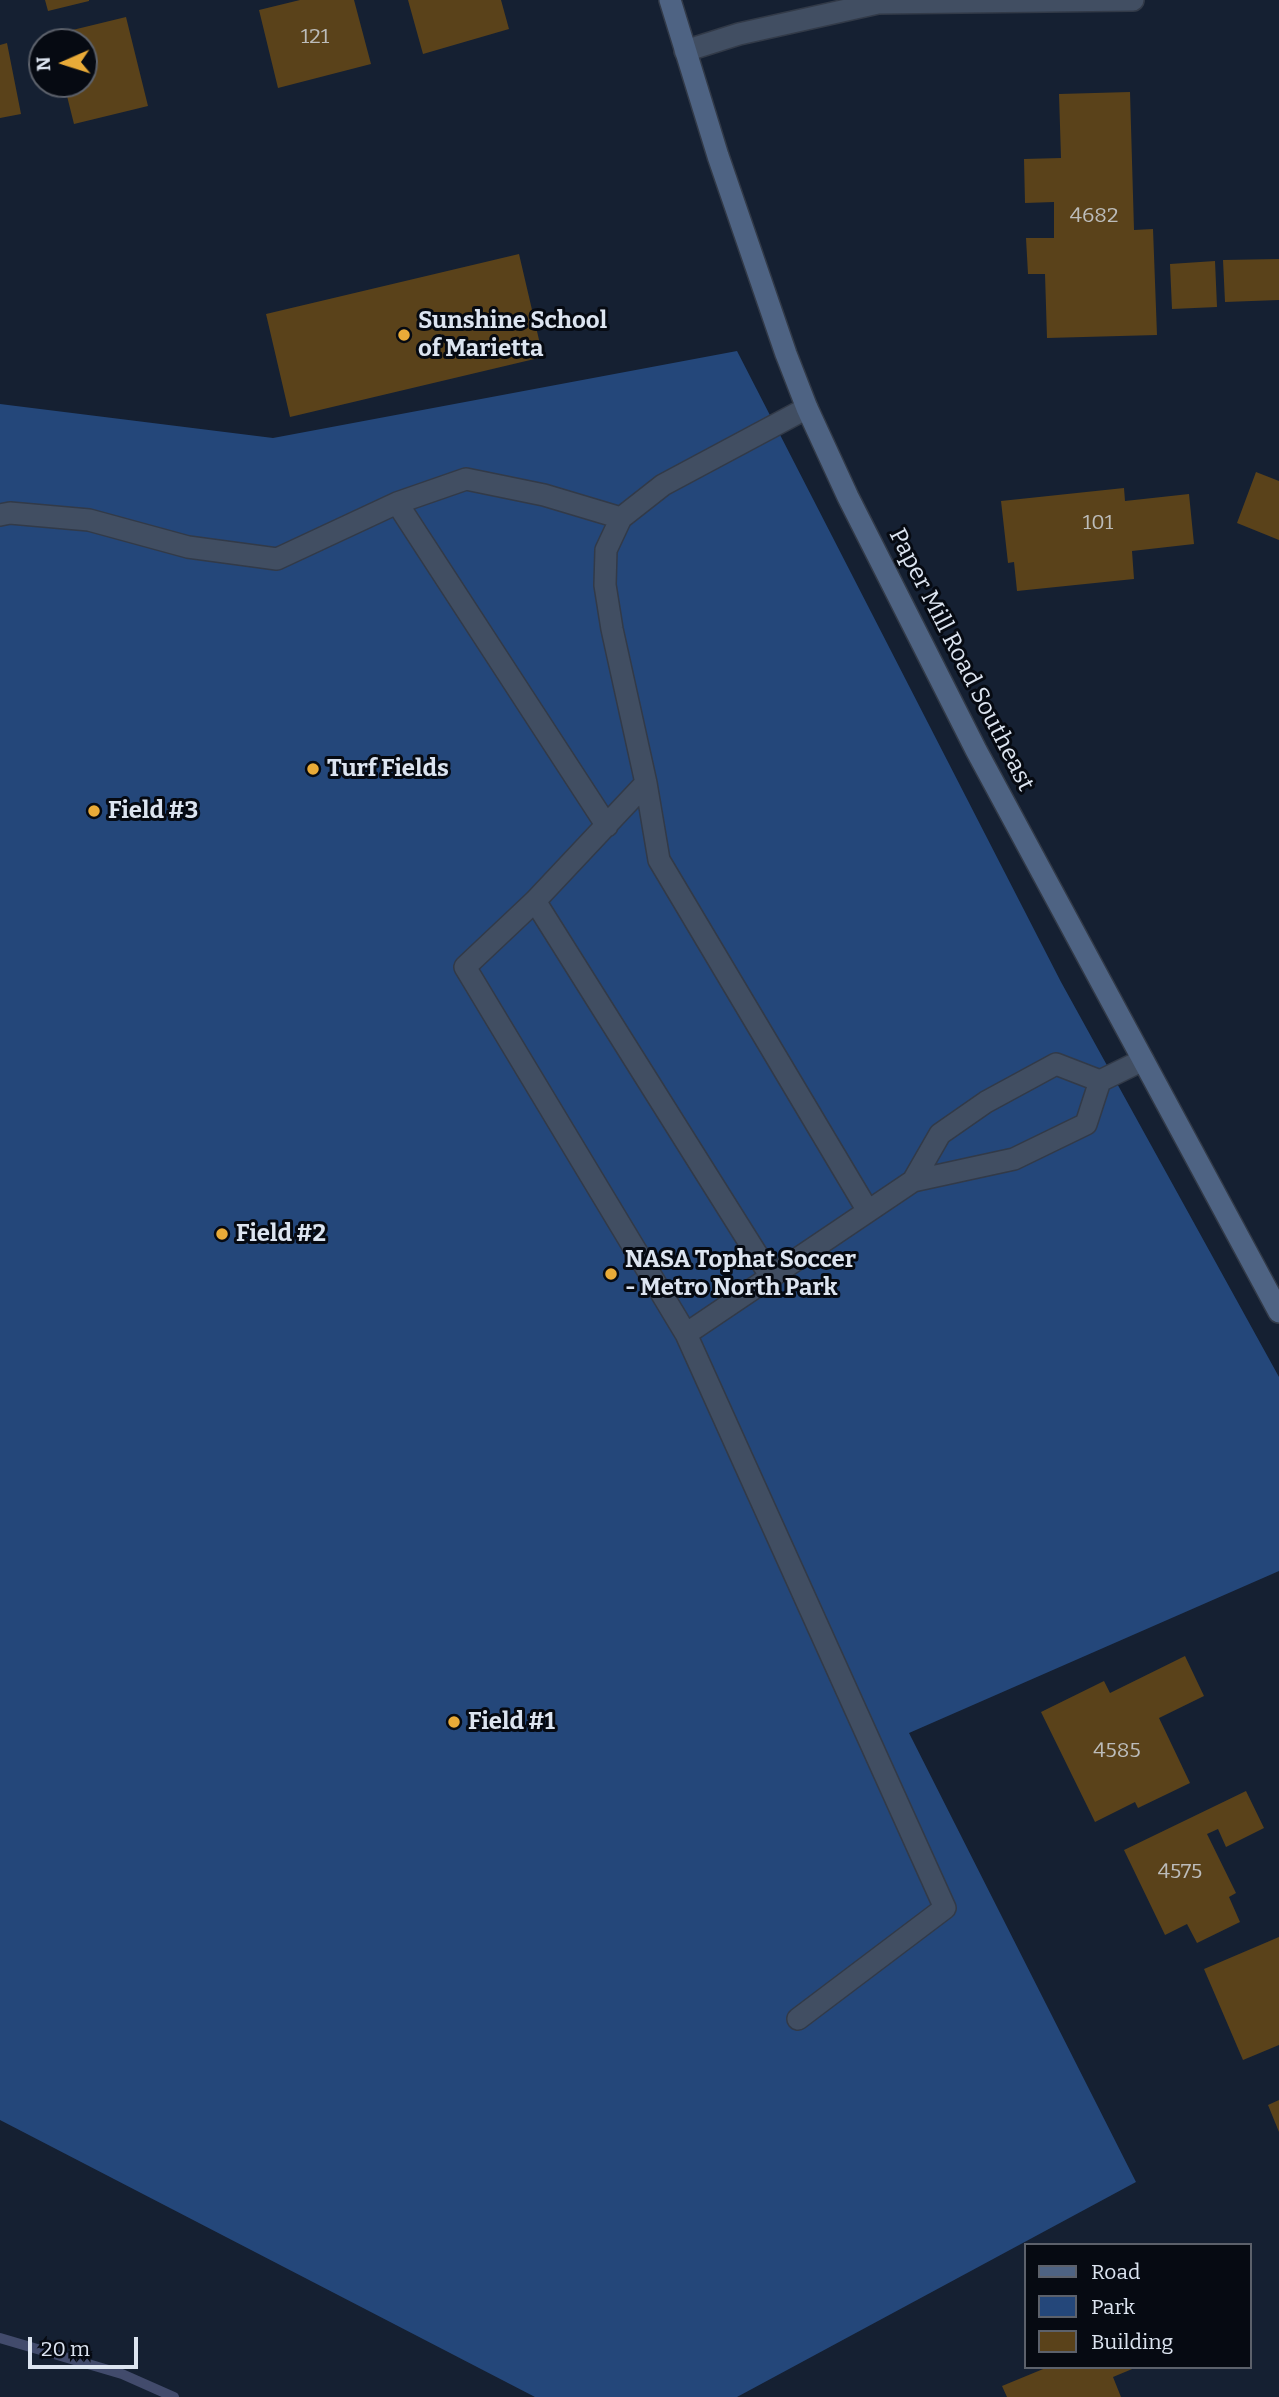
<!DOCTYPE html>
<html>
<head>
<meta charset="utf-8">
<style>
  body { margin:0 }
  #map { position:relative; width:1279px; height:2397px; overflow:hidden; background:#152032; font-family:Bitter,serif }
  canvas { display:block }
  .legend { position:absolute; left:1024px; top:2243px; width:228px; height:126px; box-sizing:border-box; background:#060a12; border:2px solid #5c616b; margin:0; padding:9px 12px; list-style:none; font-size:21px; color:#dce4f0 }
  .legend li { display:flex; align-items:center; gap:14px; height:35px }
  .legend b { width:35px; border:2px solid #5c616b }
  .north { position:absolute; left:28px; top:28px; width:70px; height:70px; box-sizing:border-box; background:#060a12; border:2px solid #5c616b; border-radius:50%; rotate:267deg; font-size:19px; font-weight:700; line-height:28px; text-align:center; color:#dce4f0 }
  .north::after { content:''; display:block; margin:auto; width:24px; height:32px; background:#e9ab38; clip-path:polygon(50% 0,100% 100%,50% 72%,0 100%) }
  .scale { position:absolute; left:28px; top:2337px; width:110px; height:32px; box-sizing:border-box; border:4px solid #dce4f0; border-top:0; padding-left:9px; font-size:21px; line-height:24px; white-space:nowrap; color:#dce4f0; -webkit-text-stroke:5px #060a12; paint-order:stroke }
</style>
</head>
<body>
<div id="map">
<canvas width="1279" height="2397"></canvas>
<ul class="legend">
<li><b style="height:9px;background:#4e6383"></b>Road</li>
<li><b style="height:19px;background:#24477a"></b>Park</li>
<li><b style="height:19px;background:#5a421a"></b>Building</li>
</ul>
<div class="north">N</div>
<div class="scale">20 m</div>
</div>
<script>
const c = document.querySelector('canvas').getContext('2d');
c.lineJoin = 'round';
function fill(path, color) { c.fillStyle = color; c.fill(path, 'evenodd'); }
const shape = rows => new Path2D(rows.map(r => 'M' + r).join(''));
function stroke(path, color, width, dash) { c.strokeStyle = color; c.lineWidth = width; c.lineCap = dash ? 'butt' : 'round'; c.setLineDash(dash || []); c.stroke(path); }
function write(font, color, halo, rows, align = 'center') {
  c.font = font + ' Bitter,serif'; c.lineWidth = 6; c.setLineDash([]); c.textBaseline = 'middle'; c.strokeStyle = halo; c.fillStyle = color; for (const [text, x, y, turn = 0] of rows) {
    c.save(); c.translate(x, y); c.rotate((+turn || 0) * Math.PI / 180); c.textAlign = isNaN(turn) ? turn : align; if (halo) c.strokeText(text, 0, 0); c.fillText(text, 0, 0); c.restore();
  }
}
const green = shape([
  [737,351,1061,982,1279,1377,1279,1571,909,1733,1136,2182,737,2397,535,2397,0,2120,0,404,273,438]
]);
const stream = shape([
  [0,2338,122,2374,174,2397]
]);
const building = shape([
  [45,0,89,0,89,1,48,11],
  [300,0,354,0,371,64,278,88,259,10],
  [408,0,501,0,509,29,423,54],
  [126,17,148,106,74,124,64,84,84,84,84,42,54,42,52,35],
  [7,43,21,114,0,118,0,45],
  [1130,92,1134,230,1153,229,1157,335,1047,338,1045,274,1028,274,1026,238,1054,238,1054,202,1025,203,1024,159,1061,158,1059,94],
  [519,254,543,357,290,417,266,314],
  [1279,259,1279,300,1225,302,1223,260],
  [1215,261,1217,307,1172,309,1170,264],
  [1256,472,1279,481,1279,540,1237,523],
  [1124,488,1125,501,1189,494,1194,544,1132,551,1134,579,1017,591,1014,562,1008,563,1001,501],
  [1185,1656,1204,1696,1159,1718,1190,1783,1138,1808,1135,1802,1095,1822,1041,1712,1104,1681,1110,1693],
  [1246,1791,1264,1828,1226,1847,1218,1829,1207,1834,1236,1893,1229,1897,1240,1922,1197,1943,1187,1924,1165,1935,1124,1850],
  [1279,1937,1279,2045,1243,2060,1204,1969],
  [1279,2100,1279,2132,1268,2105],
  [1048,2367,1137,2367,1113,2377,1121,2397,1007,2397,1002,2386]
]);
const lane = shape([
  [685,51,739,34,878,3,1133,0],
  [807,408,663,485,621,518,606,550,605,585,612,629,646,783,659,860,868,1211],
  [397,503,607,826],
  [0,515,10,513,89,520,188,547,277,559,397,503,466,479,544,495,621,518],
  [646,783,535,901,465,967,686,1334,913,1181,1014,1159,1086,1124,1100,1081,1056,1064,986,1102,940,1134,913,1181],
  [535,901,771,1277],
  [1100,1081,1143,1060],
  [686,1334,945,1908,798,2019]
]);
const secondary = shape([
  [670,0,718,156,786,354,807,408,848,497,976,750,1279,1312]
]);
const markers = [
  [404,335,7,"#e9ab38"],
  [313,769,7,"#e9ab38"],
  [94,811,7,"#e9ab38"],
  [222,1234,7,"#e9ab38"],
  [611,1274,7,"#e9ab38"],
  [454,1722,7,"#e9ab38"]
];
const numberNames = [
  ["121",315,37],
  ["4682",1094,216],
  ["101",1098,523],
  ["4585",1117,1751],
  ["4575",1180,1872]
];
const poiNames = [
  ["Sunshine School",418,321],
  ["of Marietta",418,349],
  ["Turf Fields",327,769],
  ["Field #3",108,811],
  ["Field #2",236,1234],
  ["NASA Tophat Soccer",625,1260],
  ["- Metro North Park",625,1288],
  ["Field #1",468,1722]
];
const streetNames = [
  ["Paper Mill Road Southeast",961,660,63]
];
fill(green, '#24477a');
stroke(stream, '#424b6c', 10);
fill(building, '#5a421a');
stroke(lane, '#323a48', 24);
stroke(secondary, '#323a48', 24);
stroke(lane, '#414e62', 21);
stroke(secondary, '#4e6383', 21);
for (const [x, y, r, color] of markers) { const dot = new Path2D(); dot.arc(x, y, r, 0, 2 * Math.PI); c.fillStyle = color; c.fill(dot); stroke(dot, '#060a12', 2.5); }
write('21px', '#bcbcba', null, numberNames);
write('bold 24px', '#dce4f0', '#060a12', poiNames, 'left');
write('24px', '#dce4f0', '#060a12', streetNames);
</script>
</body>
</html>
